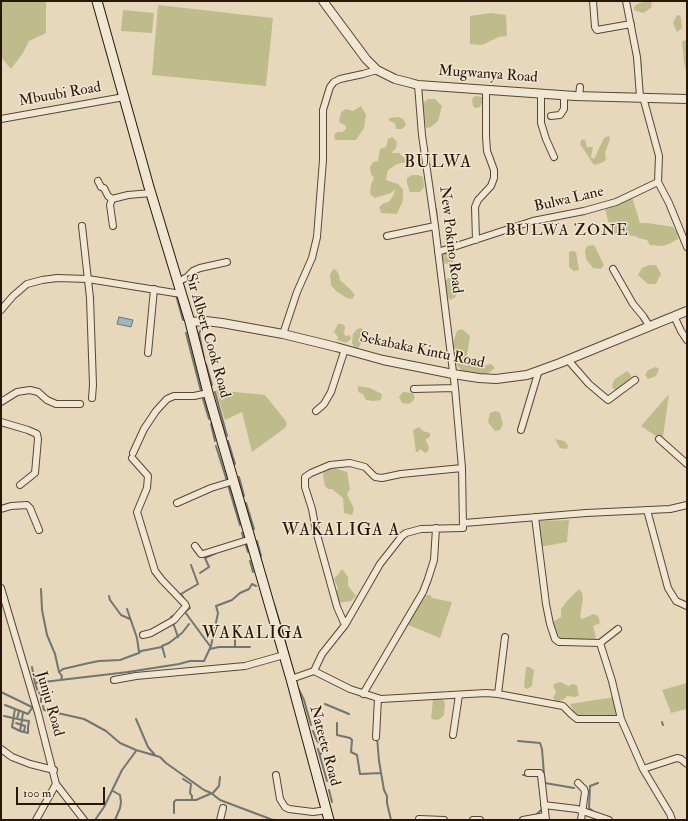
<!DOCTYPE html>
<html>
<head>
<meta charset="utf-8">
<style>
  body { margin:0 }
  #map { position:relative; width:688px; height:821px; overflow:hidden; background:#e7d8bb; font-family:"IM FELL Double Pica",serif }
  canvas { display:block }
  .frame { position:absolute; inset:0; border:2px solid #291606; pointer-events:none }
  .scale { position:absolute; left:16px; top:787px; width:89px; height:18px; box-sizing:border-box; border:2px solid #291606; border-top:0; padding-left:5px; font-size:12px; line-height:14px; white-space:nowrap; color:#291606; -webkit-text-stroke:3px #efe6d3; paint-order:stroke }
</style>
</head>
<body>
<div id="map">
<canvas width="688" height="821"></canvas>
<div class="frame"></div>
<div class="scale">100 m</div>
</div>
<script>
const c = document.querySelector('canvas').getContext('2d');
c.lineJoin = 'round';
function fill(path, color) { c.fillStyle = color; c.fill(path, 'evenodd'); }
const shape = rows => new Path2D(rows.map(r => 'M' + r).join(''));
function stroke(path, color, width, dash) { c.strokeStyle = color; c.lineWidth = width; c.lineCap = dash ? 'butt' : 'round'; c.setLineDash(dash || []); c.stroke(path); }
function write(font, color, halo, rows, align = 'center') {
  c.font = font + ' "IM FELL Double Pica",serif'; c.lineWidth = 3; c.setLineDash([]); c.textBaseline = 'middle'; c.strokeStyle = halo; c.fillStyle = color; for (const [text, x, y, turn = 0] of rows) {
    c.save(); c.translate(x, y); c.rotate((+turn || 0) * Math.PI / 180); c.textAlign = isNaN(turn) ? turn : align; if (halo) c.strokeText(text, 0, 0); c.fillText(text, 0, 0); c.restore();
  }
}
const green = shape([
  [1,1,46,1,46,33,29,41,23,53,11,69,1,57],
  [643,2,652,2,651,8,643,13,634,10,634,7,637,4],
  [158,5,273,18,266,86,152,75],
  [123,10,154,13,152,33,121,31],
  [491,13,506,15,507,36,499,37,482,45,470,44,470,16],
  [677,15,679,15,681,18,682,28,677,32,673,23],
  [687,40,687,74,684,63,682,41],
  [475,96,482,97,482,102,480,107,475,108,473,106,472,99],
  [428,99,435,99,442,106,438,121,431,127,426,128,423,103],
  [361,106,366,115,364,128,356,140,335,140,334,135,337,132,342,132,346,129,346,126,339,122,341,112,346,109,353,111],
  [399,117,404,120,406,125,402,129,396,129,395,123,389,121,389,118],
  [609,136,610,139,605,153,606,158,604,162,594,165,580,144,582,139,585,140,587,147,593,147,591,157,594,159,604,138],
  [392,137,397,142,396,148,391,153,399,153,405,159,405,162,397,164,388,170,386,180,398,184,403,189,403,200,397,214,381,213,379,207,384,203,389,202,394,194,395,189,391,193,375,198,370,194,371,184,374,178,371,174,370,167,373,162,378,161,380,149,386,147,388,139],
  [412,175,418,175,423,177,424,187,420,192,410,192,407,183,407,178],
  [632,197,640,223,648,223,673,227,677,233,678,239,669,244,663,246,650,245,647,240,638,238,635,236,611,233,605,208,619,204],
  [594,245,604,265,601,269,593,268,586,259,585,251,587,246],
  [452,251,453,254,453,262,445,264,442,259,443,253],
  [572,251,576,252,579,270,574,271,569,267,569,252],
  [650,265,656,265,661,274,656,284,648,284,638,275,642,268],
  [333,269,336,270,339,275,340,280,350,289,355,295,352,299,347,298,336,291,331,285,330,275],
  [448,278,452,278,457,289,456,297,450,300,446,295,445,282],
  [338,324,342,324,345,326,344,334,346,336,350,335,351,339,346,343,337,340,338,337,334,332],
  [361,328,363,330,363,341,358,348,354,347,352,343,353,334,357,329],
  [462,329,470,336,467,355,468,362,478,367,491,364,495,368,490,372,484,374,470,372,466,373,459,368,453,360,452,346,457,331],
  [656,367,659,369,656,376,648,379,645,375,648,370],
  [627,371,631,375,632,381,617,392,612,387,614,380],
  [358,386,370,388,382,394,381,400,373,401,366,400,363,394,358,392],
  [216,390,265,395,285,420,287,424,285,428,252,452,242,412,225,420],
  [403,392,413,393,415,398,412,402,409,404,402,403,399,397],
  [669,394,663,437,657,437,641,426],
  [496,411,500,413,503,424,500,430,495,431,488,422,490,413],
  [419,427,423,431,430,433,430,437,426,439,426,441,429,447,428,451,425,453,420,449,418,452,416,452,413,430],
  [555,439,564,441,568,445,567,449,560,448],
  [329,463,337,469,347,472,350,489,347,494,354,509,352,515,344,513,343,498,332,489,328,489,325,486,323,476,324,466],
  [569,520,567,542,540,547,538,522,541,521],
  [342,569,348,577,348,586,356,596,351,601,338,603,335,597,338,588,334,579,336,576,338,575],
  [579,589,582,593,583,598,580,617,582,619,594,614,598,616,600,623,593,626,596,637,594,641,561,639,554,631,553,622,561,617,561,609,568,600],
  [426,595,430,595,432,598,452,602,440,638,406,624],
  [526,667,529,667,534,670,532,686,527,689,524,687],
  [560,682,569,686,572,684,577,685,579,695,575,697,567,696,563,700,556,702,553,698,556,691,553,687,554,684],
  [687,683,687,709,671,713,662,690],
  [441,697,445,703,444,715,440,719,434,720,431,718,433,700],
  [614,697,617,713,615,715,587,717,576,716,570,704]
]);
const water = shape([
  [119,317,133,320,131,327,117,324,119,317]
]);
const stream = shape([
  [640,59,641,70],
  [436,209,437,221],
  [176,295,183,320],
  [186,333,201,391],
  [204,358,199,333,202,328,205,327],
  [206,364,212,385],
  [215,392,227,436],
  [203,399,209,419],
  [211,424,215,441],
  [228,441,235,464],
  [216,446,227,481],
  [239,477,244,496],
  [228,485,240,525],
  [246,503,254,529],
  [242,533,248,552],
  [257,541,261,556],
  [250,561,253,572],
  [200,573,209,567,205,558,216,553],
  [41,589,42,610,47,635,55,654,59,672,62,676,61,680],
  [109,596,110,600,121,615,130,619],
  [184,599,181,594,198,584,191,565],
  [274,604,283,633],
  [188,605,190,608,185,612,210,646],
  [127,609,137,638,139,652],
  [175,615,171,617,178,637],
  [284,638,294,674],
  [235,647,235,638],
  [210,649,219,647,250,647],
  [165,657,162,646,169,643,182,633,189,624],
  [32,667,35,683],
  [59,672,63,669,89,663,99,661,120,660,139,653,141,651,162,647],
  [297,686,304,700,311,725],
  [1,692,36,709],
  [39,695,35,683,128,672,179,664,190,661,204,661,211,646,218,613,216,606,232,600,240,593,249,589,252,584,256,586],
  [41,698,41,702],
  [325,704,349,714],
  [5,705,28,714,32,708],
  [43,706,44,710,84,719,106,731,120,743,136,750,160,757,166,763,204,790,211,793,220,800,273,820],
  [15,709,12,727,20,731,22,720,29,721,28,727],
  [4,716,22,720,23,712],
  [17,719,19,711],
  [136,719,148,747,155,755],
  [662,722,663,725],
  [16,723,25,726,24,732,20,731],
  [337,723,337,735,350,738,352,740,351,752,357,755,360,774,381,773],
  [313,731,317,741,324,746,324,749,320,755],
  [24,732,28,733,28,727],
  [377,737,379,761,384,790,387,796,387,803,391,820],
  [518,741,540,743,542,749,545,787],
  [318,749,327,781],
  [523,775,538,776],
  [183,779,191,784,190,793,192,796,192,800],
  [545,783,574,788],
  [329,790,332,802],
  [113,791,120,795,121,802,120,808,115,820],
  [212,794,219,786,220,777],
  [594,812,589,808,590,786,598,783],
  [174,813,174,802,176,800,196,800,210,794],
  [535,816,541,810,544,810],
  [95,820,104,807,122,770,136,751]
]);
const minor = shape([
  [593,1,595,27,597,30,631,24],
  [626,1,637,57,640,97],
  [541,93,541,123,546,139,554,157],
  [579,96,580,87],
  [643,97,659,156,658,182,669,203,687,247],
  [551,116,560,115,564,109,564,95],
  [1,119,124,97],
  [98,181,101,187,104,188,108,196,112,199],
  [82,226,90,298,93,385,92,398],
  [113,226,110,205,112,199,128,195,151,193],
  [387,236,435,226],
  [476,240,475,207,478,200,491,186,494,178,494,170,487,151,486,136,486,89],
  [438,252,533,221,584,211,616,202,658,182],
  [613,269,633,304,643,316,650,327],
  [178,282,187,277,193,271,200,268,227,262],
  [1,310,13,296,27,284,42,280,57,278,88,279,181,294],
  [674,316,681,331,687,340],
  [283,334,297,292,312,258,317,237,323,160,323,110,330,87,334,82,340,79,363,74,377,70],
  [148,353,154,289],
  [568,360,589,384,608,400,635,380],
  [414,389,455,388],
  [1,402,17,392,30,390,38,392,47,400,56,404,80,404],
  [316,411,324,404,331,392,345,349],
  [1,422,28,430,37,434,38,439,35,473,20,485],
  [521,430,539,370],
  [659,439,687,464],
  [133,453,144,429,156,411,167,399,174,396,194,396,208,393],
  [132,458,148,476,147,488,137,512,155,571,162,580,185,604,186,606,174,620,167,624,151,633,143,635],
  [177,503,211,488,234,481],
  [1,509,11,506,27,505,30,508,39,530],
  [647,510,668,588,676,601,687,606],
  [535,517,546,604,550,624,555,639,559,642,563,642,600,643,612,681,621,719,643,769,670,814,672,820],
  [464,523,586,513,670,509,687,505],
  [195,546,201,554,203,554,251,539],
  [1,588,38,713,56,784,84,820],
  [345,625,337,607,316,531,312,509,305,487,305,477,311,473,330,465,350,463,365,467,375,477,382,478,401,474,462,468],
  [600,643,618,629],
  [314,671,350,689,381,699,486,693,498,694,563,706,572,715,577,719,621,719],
  [291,679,314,671,322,654,345,625,380,564,402,536,406,533,421,529,463,528,462,468,455,388,435,226,422,135,418,85],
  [114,680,136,676,245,666,284,655],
  [363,694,423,592,428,579,434,560,436,528],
  [498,694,505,637],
  [453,735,459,695],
  [376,737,378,698],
  [1,749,12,757,30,764,54,770],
  [643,769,677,758,681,759,687,764],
  [528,773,540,773,541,775,546,820],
  [276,775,280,799,285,807,289,809,313,812,327,810],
  [578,783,584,789,585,792,581,820],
  [544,805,577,809,609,820],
  [419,819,444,820],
  [36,820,56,784],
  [220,820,223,808],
  [473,820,480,820],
  [523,820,545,816]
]);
const tertiary = shape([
  [323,1,366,59,377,70,395,79,407,82,418,85,575,96,687,99],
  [190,322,206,321,222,323,283,334,336,347,383,360,453,374,479,378,496,379,527,375,560,363,687,311]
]);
const secondary = shape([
  [97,1,149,187,190,322,208,393,291,679,329,820]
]);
const streetNames = [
  ["Mugwanya Road",488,75,4],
  ["Mbuubi Road",60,95,-10],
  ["Bulwa Lane",569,200,-13],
  ["New Pokino Road",450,240,83],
  ["Sir Albert Cook Road",207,336,74],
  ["Sekabaka Kintu Road",422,351,12],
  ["Junju Road",49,704,74],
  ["Nateete Road",324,746,75]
];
const neighbourhoodNames = [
  ["BULWA ZONE",567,232]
];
const quarterNames = [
  ["BULWA",438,163],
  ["WAKALIGA A",341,531],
  ["WAKALIGA",253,634]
];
fill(green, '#bebc8b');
fill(water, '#9eb6bd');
stroke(water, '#6f7674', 1);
stroke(stream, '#6f7674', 2);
stroke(minor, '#584633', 8);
stroke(tertiary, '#584633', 10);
stroke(secondary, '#291606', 11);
stroke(minor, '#efe6d3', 6);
stroke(tertiary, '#efe6d3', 8);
stroke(secondary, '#efe6d3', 9);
write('15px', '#291606', '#efe6d3', streetNames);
c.letterSpacing = '1px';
write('16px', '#291606', '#efe6d3', neighbourhoodNames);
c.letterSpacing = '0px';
c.letterSpacing = '1px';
write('17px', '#291606', '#efe6d3', quarterNames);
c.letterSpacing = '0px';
</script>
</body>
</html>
